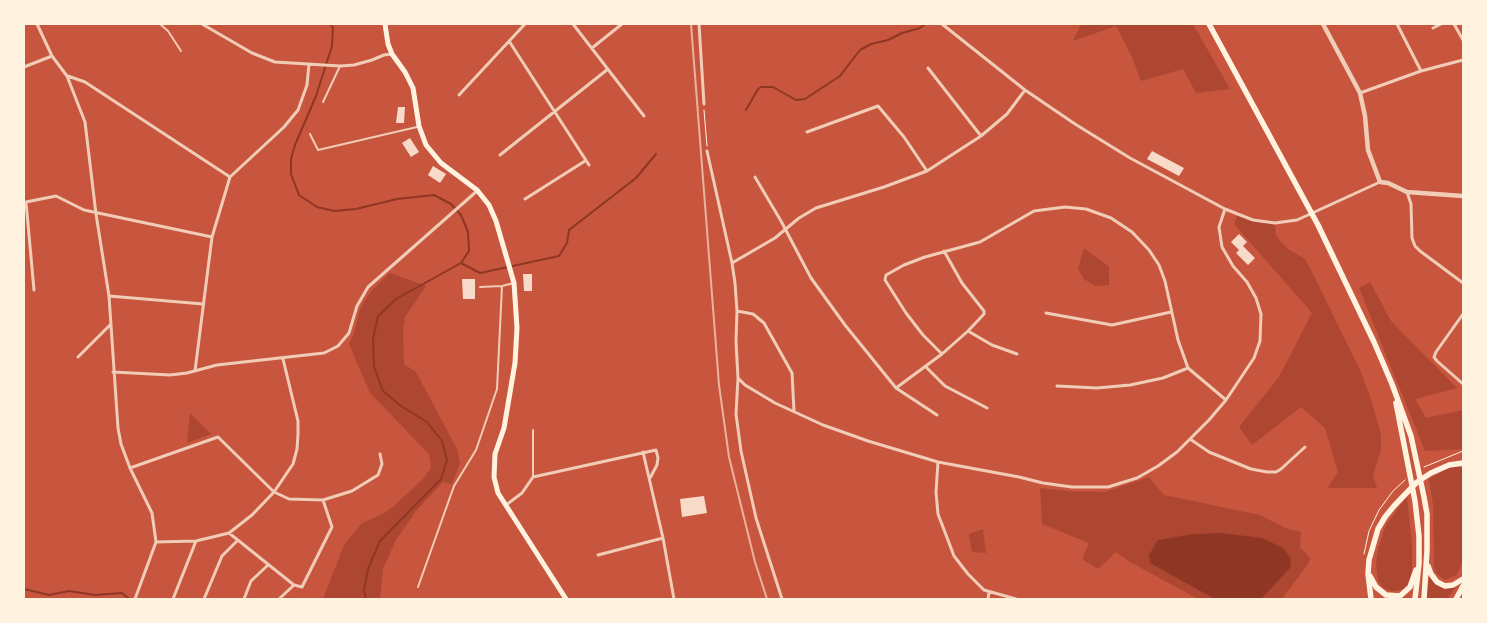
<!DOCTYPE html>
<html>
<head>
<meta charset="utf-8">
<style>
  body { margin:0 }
  #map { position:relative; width:1487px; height:623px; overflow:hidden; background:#c8553d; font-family:Lora,serif }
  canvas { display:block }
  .frame { position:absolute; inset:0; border:25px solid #fff3e0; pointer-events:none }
</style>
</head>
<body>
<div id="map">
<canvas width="1487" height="623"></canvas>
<div class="frame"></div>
</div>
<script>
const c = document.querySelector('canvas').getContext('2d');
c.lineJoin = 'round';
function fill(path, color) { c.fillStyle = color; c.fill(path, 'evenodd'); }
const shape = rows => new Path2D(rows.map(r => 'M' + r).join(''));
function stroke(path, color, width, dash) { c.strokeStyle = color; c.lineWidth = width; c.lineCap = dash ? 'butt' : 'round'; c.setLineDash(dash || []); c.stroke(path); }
const green = shape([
  [1081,24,1193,24,1230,89,1196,93,1183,69,1141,81,1132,57,1116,26,1073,41],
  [1237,216,1275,223,1276,235,1281,242,1288,249,1305,259,1309,266,1359,368,1370,396,1381,434,1381,450,1373,475,1377,488,1327,488,1338,472,1325,428,1301,407,1252,445,1239,427,1279,377,1312,313,1234,224],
  [1084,248,1109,267,1109,285,1095,286,1084,279,1078,269],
  [390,273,426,286,405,317,403,332,404,364,416,372,457,449,460,463,452,484,443,482,416,511,396,540,383,569,380,599,323,599,344,545,362,523,383,514,395,505,424,478,431,467,429,454,370,393,349,344,354,333,360,309,371,291],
  [1370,282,1391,321,1457,388,1415,399,1426,418,1463,410,1463,449,1425,451,1359,288],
  [190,413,211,434,187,443],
  [1455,466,1463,468,1463,557,1460,569,1456,575,1445,580,1437,574,1434,568,1433,505,1429,479,1450,467],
  [1149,477,1164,495,1260,515,1285,528,1301,532,1300,547,1310,558,1308,564,1282,599,1198,599,1130,562,1116,552,1098,569,1082,559,1089,543,1042,524,1040,488,1069,491,1105,492],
  [1407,496,1412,546,1412,571,1409,583,1403,589,1396,591,1391,591,1384,588,1378,581,1376,563,1378,549,1386,525],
  [983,529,986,553,972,552,969,534],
  [1430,575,1435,582,1457,585,1447,599,1426,599]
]);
const water = shape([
  [1221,533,1262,538,1283,548,1291,558,1290,568,1261,599,1215,599,1150,563,1149,555,1158,540,1194,534]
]);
const stream = shape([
  [330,24,333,28,332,46,316,96,295,145,291,159,291,174,299,195,317,207,334,211,356,209,397,199,434,195,451,204,461,215,468,232,469,251,461,263,396,299,378,316,373,339,374,367,383,391,401,406,427,422,442,441,447,460,441,479,380,541,368,569,364,590,366,599],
  [746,110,758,89,761,87,773,87,796,100,805,99,840,76,860,50,871,44,888,40,902,33,920,28,925,24],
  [461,263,480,273,559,256,567,243,569,230,636,178,656,154],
  [24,589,49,595,69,591,95,595,122,593,129,599]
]);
const building = shape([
  [398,107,405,107,404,123,396,123],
  [410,138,419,152,411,157,402,143],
  [1152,151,1184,168,1179,176,1147,159],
  [433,166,446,174,440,183,428,175],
  [1239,234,1247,242,1243,246,1255,258,1248,265,1236,253,1239,250,1231,242],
  [523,274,532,274,532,291,524,291],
  [462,279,475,279,475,299,463,299],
  [704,496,707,513,682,517,680,499]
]);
const path = shape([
  [704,110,707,146],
  [1424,467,1463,451],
  [1364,554,1369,531,1379,510,1393,491,1405,480]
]);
const service = shape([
  [160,24,168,31,181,51],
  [323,102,340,66],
  [310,134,318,150,417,127],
  [480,287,502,286,514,283],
  [533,477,533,430],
  [418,587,454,486,476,450,497,389,502,286]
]);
const minor = shape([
  [37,24,52,56,67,76,85,122,96,214,109,296,118,428,121,444,130,468,152,513,156,542,135,599],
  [202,24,252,53,275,62,340,66,354,65,372,60,384,55,392,54],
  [573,24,644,116],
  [699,24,704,104],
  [942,24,1025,90,1075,124,1130,158,1225,209,1253,220,1275,223,1297,220,1380,182],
  [1397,24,1421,71],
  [1454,24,1463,40],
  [1433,28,1441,24],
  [509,41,589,165],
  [592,48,622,24],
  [24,67,52,56],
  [928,68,981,136],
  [68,76,85,82,230,177],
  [1360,93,1421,71,1463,60],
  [459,95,525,24],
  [807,132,878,106,904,137,927,171],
  [707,151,732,263,735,283,737,311,736,342,738,378,736,414,741,451,756,518,782,599],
  [500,155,608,69],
  [230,177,284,127,298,110,307,85,309,64],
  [755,177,781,221,811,278,845,325,896,388,942,354,968,331,984,314,984,311,962,283,944,251],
  [1407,192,1411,204,1412,238,1415,246,1420,251,1463,283],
  [525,199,585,161],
  [732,263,775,238,799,218,816,208,884,187,927,171,981,136,1007,114,1025,90],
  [34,290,26,202,56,196,84,210,212,237],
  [109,296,203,304],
  [737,311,753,314,764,323,792,373,794,411],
  [1046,313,1112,325,1171,312],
  [1463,314,1436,352,1434,357,1437,361,1463,384],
  [968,331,992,345,1017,354],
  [942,354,923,335,906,313,885,280,886,275,904,265,925,257,980,242,1034,211,1065,207,1086,209,1111,218,1132,232,1149,250,1159,265,1165,281,1178,340,1188,368,1226,400],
  [78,357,111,324],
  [926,367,945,386,987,408],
  [195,371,212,237,230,177],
  [113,372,170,375,187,373,217,365,324,353,338,346,349,333,357,306,368,287,477,191],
  [738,378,745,385,775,403,823,425,868,441,938,462,1019,477,1043,483,1072,487,1108,487,1137,478,1158,466,1177,452,1209,420,1226,400,1254,358,1260,341,1261,314,1256,298,1247,282,1233,266,1222,247,1219,227,1225,209],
  [1057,386,1097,388,1130,385,1163,378,1188,368],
  [896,388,937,415],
  [1190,439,1209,452,1251,469,1267,472,1276,472,1281,469,1305,447],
  [643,452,663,538,674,599],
  [938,462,936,492,938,514,954,556,968,574,984,590,1016,599],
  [130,468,218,437,274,492,289,499,323,500,352,491,378,475,382,464,380,454],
  [506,505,522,493,533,477,656,450,658,458,657,465,650,478],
  [229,533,294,585,302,587,332,527,323,500],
  [156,542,196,541,229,533,252,515,274,492,293,464,297,449,298,434,298,421,283,359],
  [598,555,663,538],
  [173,599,196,541],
  [204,599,222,556,238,540],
  [244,599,251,581,268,565],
  [279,599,294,585],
  [988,599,989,592]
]);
const tertiary = shape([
  [1323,24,1360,93,1365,116,1368,150,1380,182,1388,183,1407,192,1463,196]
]);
const secondary = shape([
  [385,24,388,44,392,54,405,72,413,88,419,126,426,145,441,163,477,190,489,205,496,221,514,283,517,328,515,363,504,428,495,454,494,477,498,493,566,599]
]);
const trunk = shape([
  [1209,24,1318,225,1374,342,1392,384,1411,436,1424,497,1427,514,1427,550,1424,599],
  [1396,403,1415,501,1419,536,1419,564,1415,599],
  [1428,566,1431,574,1437,582,1445,586,1453,585,1463,579],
  [1370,576,1376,587,1386,595,1400,596,1410,587,1416,570],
  [1371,599,1368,574,1369,560,1378,529,1385,517,1394,506,1417,482,1431,473,1449,465,1463,463],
  [1456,599,1463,586]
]);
const rail = shape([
  [691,24,719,385,729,457,755,562,767,599]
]);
fill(green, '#ae4732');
fill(water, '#8f3625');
stroke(stream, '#8f3625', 2);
fill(building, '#f7dbc8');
stroke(path, '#fff3e0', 1);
stroke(service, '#f1ccb7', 2);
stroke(minor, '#f1ccb7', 3);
stroke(tertiary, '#f1ccb7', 4.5);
stroke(secondary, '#fff3e0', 5);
stroke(trunk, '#fff3e0', 5.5);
stroke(rail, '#e9b49f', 2);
</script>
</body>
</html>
